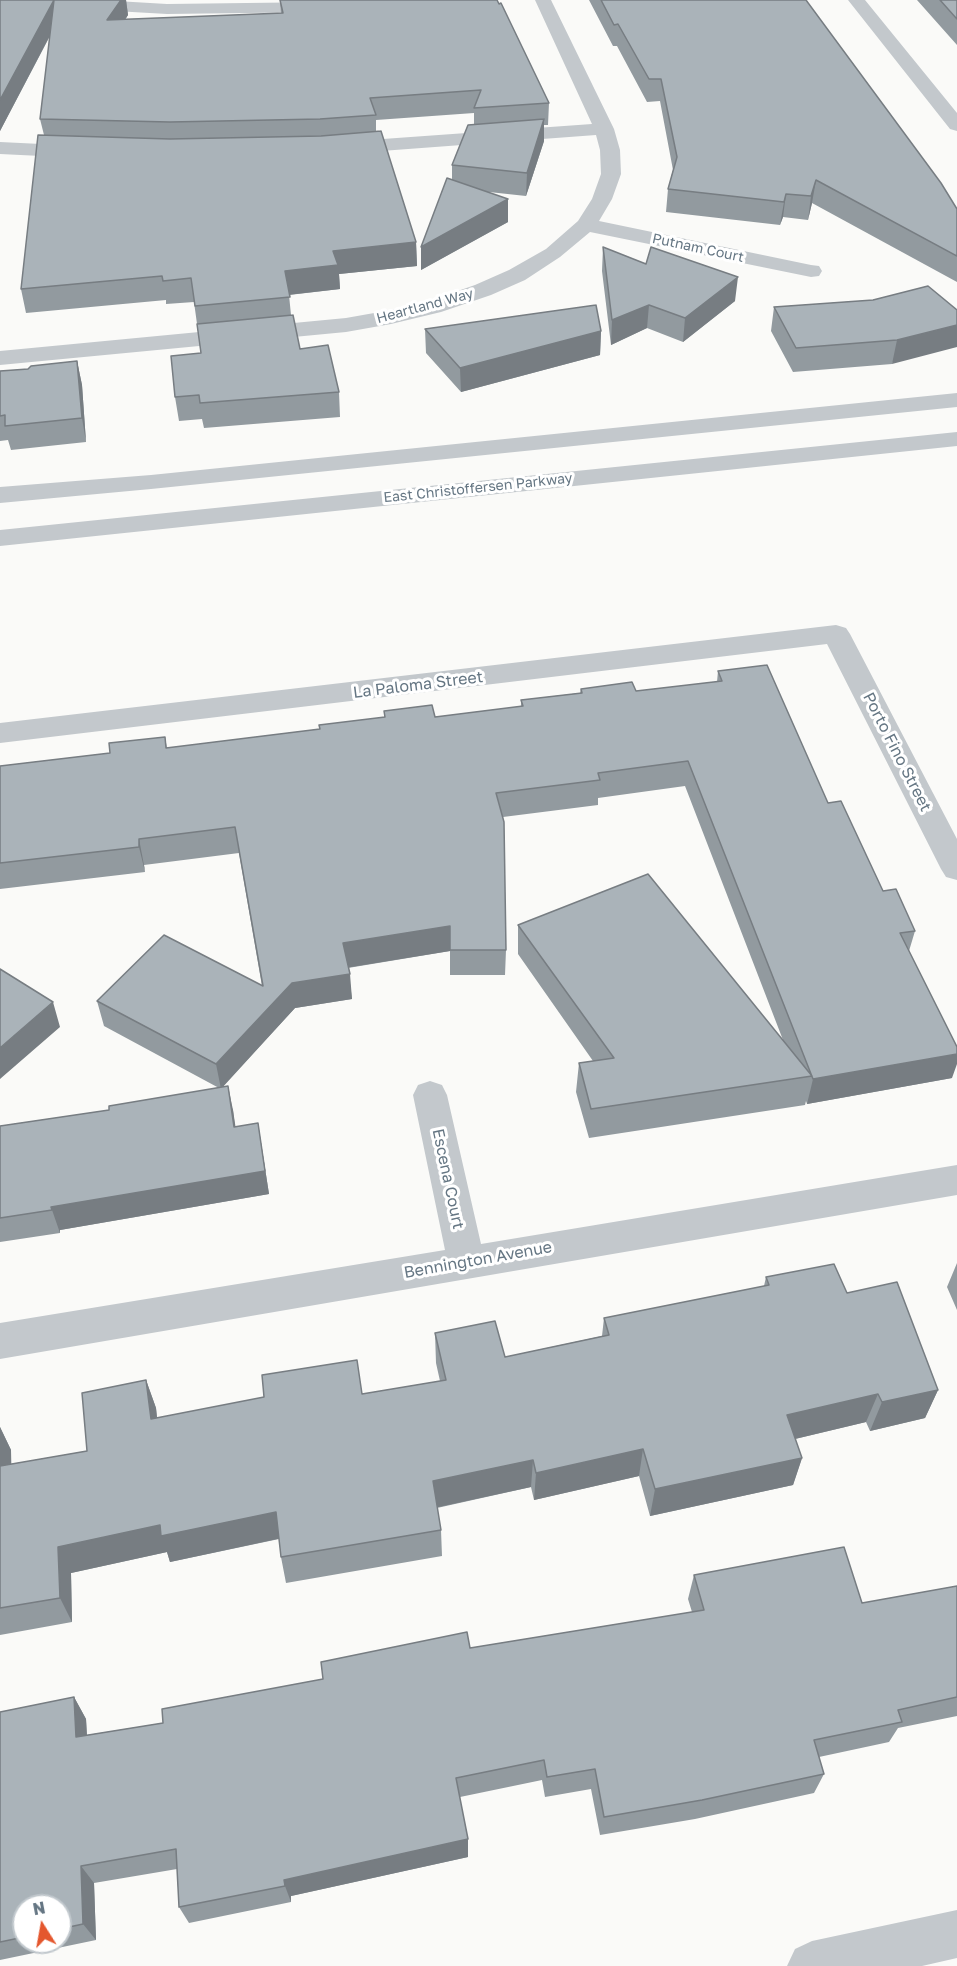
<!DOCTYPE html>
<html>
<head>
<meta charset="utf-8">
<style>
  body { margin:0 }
  #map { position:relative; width:957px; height:1966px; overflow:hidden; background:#fafaf8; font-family:"Golos Text",sans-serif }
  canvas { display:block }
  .north { position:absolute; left:12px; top:1894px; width:60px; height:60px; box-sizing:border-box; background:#fff; border:2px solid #c1c8cd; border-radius:50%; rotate:349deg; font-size:16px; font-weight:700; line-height:24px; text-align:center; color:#657683 }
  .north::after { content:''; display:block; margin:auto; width:21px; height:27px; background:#e4572e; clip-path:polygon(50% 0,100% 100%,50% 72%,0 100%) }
</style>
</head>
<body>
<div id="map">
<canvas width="957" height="1966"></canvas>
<div class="north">N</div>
</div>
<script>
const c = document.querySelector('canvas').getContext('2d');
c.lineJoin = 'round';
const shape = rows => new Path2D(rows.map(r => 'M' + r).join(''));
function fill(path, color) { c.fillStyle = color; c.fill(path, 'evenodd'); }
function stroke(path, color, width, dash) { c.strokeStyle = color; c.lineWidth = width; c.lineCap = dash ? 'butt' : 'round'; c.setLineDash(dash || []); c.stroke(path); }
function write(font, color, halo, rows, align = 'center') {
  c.font = font + ' "Golos Text",sans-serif'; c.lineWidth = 6; c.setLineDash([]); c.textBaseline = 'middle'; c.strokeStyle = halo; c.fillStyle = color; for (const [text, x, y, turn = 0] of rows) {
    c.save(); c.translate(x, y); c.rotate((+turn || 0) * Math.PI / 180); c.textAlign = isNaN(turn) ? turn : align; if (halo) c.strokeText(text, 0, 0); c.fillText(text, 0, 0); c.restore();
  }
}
const minor = shape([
  [2,0,99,0,167,4,326,2,332,3,335,7,332,11,326,12,167,14,10,5,4,4,2,0],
  [535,0,551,0,614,129,620,150,621,174,612,199,599,221,811,265,819,266,822,271,819,276,811,277,590,232,560,257,525,280,491,295,441,312,391,324,346,332,0,365,0,351,346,318,391,310,426,302,475,285,509,270,546,249,578,221,592,199,601,174,600,150,596,135,341,154,334,152,331,148,334,144,341,142,592,124,535,0],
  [848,0,865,0,957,113,957,131,950,129,848,0],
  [0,142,82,146,89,148,92,152,89,156,82,158,0,154,0,142],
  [836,625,846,628,850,634,957,839,957,880,946,877,941,869,827,644,0,743,0,723,836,625],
  [430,1081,442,1085,447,1095,481,1244,957,1165,957,1195,0,1359,0,1323,445,1250,413,1095,418,1085,430,1081],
  [957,1910,957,1958,922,1966,787,1966,795,1949,812,1941,957,1910]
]);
const tertiary = shape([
  [957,393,957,407,151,489,0,503,0,487,151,475,957,393],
  [957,432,957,446,0,546,0,530,957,432]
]);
const wall = shape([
  [0,0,126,0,128,15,125,20,281,13,280,0,278,0,497,0,549,103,548,125,544,125,544,141,526,196,489,192,508,222,421,270,452,179,452,165,474,124,474,113,376,120,376,131,416,242,417,266,339,274,340,289,289,295,291,315,300,349,339,392,340,417,204,428,202,419,179,421,175,397,201,353,194,302,166,304,166,300,26,313,21,289,44,135,40,119,50,36,0,131],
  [589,0,806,0,957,209,957,282,812,203,808,220,783,217,780,225,666,212,668,189,673,170,660,101,647,102,617,46,613,46],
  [917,0,957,0,957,45],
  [603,247,646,264,735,301,683,342,647,328,611,345,602,271],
  [928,286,892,364,793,372,771,331,774,307,873,300],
  [425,329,601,331,600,355,461,392,426,353],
  [77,361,82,385,86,442,11,450,8,440,0,441,0,371,28,369],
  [718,671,828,803,883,891,915,931,909,951,952,1078,807,1104,806,1101,805,1105,589,1138,576,1092,579,1063,593,1061,518,954,518,925,783,1040,685,786,598,798,598,805,503,817,506,950,505,975,450,975,450,951,348,968,352,999,295,1008,222,1087,233,1110,235,1127,258,1123,269,1194,60,1230,60,1233,0,1242,0,1126,109,1110,219,1088,104,1026,97,1001,262,986,239,853,144,865,145,872,0,889,0,766,110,753,165,737,167,748,320,729,384,717,384,711,435,717,521,707,521,700,580,693,581,689,636,691,717,682],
  [957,1263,957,1310,947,1287],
  [766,1277,847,1293,938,1390,925,1418,870,1431,866,1422,795,1439,802,1458,793,1485,650,1516,639,1476,534,1500,531,1487,437,1508,441,1530,442,1556,286,1583,281,1557,279,1539,170,1562,167,1552,71,1573,72,1622,0,1635,0,1427,11,1450,11,1464,87,1451,146,1380,156,1408,157,1418,362,1394,440,1381,436,1363,435,1333,505,1357,602,1336,604,1318,764,1286],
  [694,1575,862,1603,957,1586,957,1716,898,1728,889,1742,819,1757,824,1774,814,1793,695,1819,600,1835,591,1789,545,1797,542,1780,460,1797,468,1857,291,1896,291,1902,189,1923,179,1907,177,1869,94,1883,96,1940,0,1960,0,1712,74,1697,86,1719,87,1735,163,1723,323,1679,470,1648,692,1612,688,1599],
  [24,1906,60,1906,60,1942,24,1942]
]);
const shadedWall = shape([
  [54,0,58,20,0,131,0,100],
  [121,0,126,0,128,15,110,42,107,20],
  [544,119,544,141,526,196,527,173],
  [816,180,812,203,808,220,811,196],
  [786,194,783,217,780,225,784,202],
  [508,199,508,222,421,270,421,247],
  [416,242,417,266,339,274,340,289,287,295,285,271,333,251],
  [738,277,735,301,683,342,685,318],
  [649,305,647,328,611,345,612,320],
  [957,325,957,347,892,364,897,340],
  [601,331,600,355,461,392,460,368],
  [77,361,82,385,86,442,82,418],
  [139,839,144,865,145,872,139,847],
  [450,926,450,951,345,968,343,943],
  [350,974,352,999,295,1008,221,1089,216,1064,292,983],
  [53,1002,60,1027,0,1079,0,1048],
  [957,1054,957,1064,952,1078,807,1104,813,1079],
  [228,1086,233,1110,239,1150,234,1127],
  [258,1123,269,1194,60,1230,60,1233,51,1207],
  [146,1380,156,1408,160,1447,151,1419],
  [938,1390,925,1418,870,1431,882,1402],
  [878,1394,866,1422,778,1443,787,1415],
  [0,1427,11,1450,12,1494,0,1471],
  [643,1449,639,1476,534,1500,536,1473],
  [802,1458,793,1485,650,1516,655,1489],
  [533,1460,531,1487,434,1508,433,1481],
  [276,1512,282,1538,170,1562,167,1552,71,1573,72,1622,60,1598,58,1547,160,1525],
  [74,1697,86,1719,88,1757,76,1737],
  [468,1839,468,1857,291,1896,291,1902,285,1886,284,1880],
  [81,1866,94,1883,96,1940,83,1924]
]);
const building = shape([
  [0,0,54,0,0,100,0,0],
  [54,0,121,0,107,20,283,13,280,0,497,0,499,4,501,3,549,103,474,108,481,90,370,98,376,115,320,119,170,122,40,119,54,0],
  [601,0,806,0,941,183,957,209,957,256,816,180,811,196,786,194,784,202,668,189,677,157,661,79,649,79,618,24,614,25,601,0],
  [940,0,957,0,957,19,940,0],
  [544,119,527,173,452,165,468,125,544,119],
  [381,131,416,242,333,251,338,265,285,271,290,297,195,306,191,278,163,281,162,276,21,289,38,135,170,139,321,136,381,131],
  [447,178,508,199,421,247,447,178],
  [603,247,646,264,651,247,738,277,685,318,649,305,612,320,603,247],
  [928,286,957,310,957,325,897,340,796,348,774,307,873,300,928,286],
  [596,305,601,331,460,368,425,329,596,305],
  [293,315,300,349,328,345,339,392,200,403,199,395,175,397,171,356,201,353,197,324,293,315],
  [77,361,82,418,5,426,5,415,0,416,0,371,28,369,31,366,77,361],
  [767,665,828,803,841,801,883,891,896,889,915,931,900,933,957,1047,957,1054,813,1079,688,761,598,773,600,780,496,793,504,822,506,950,450,950,450,926,343,943,350,974,292,983,216,1064,97,1001,164,935,263,986,235,827,139,839,139,847,0,863,0,766,110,753,109,743,165,737,166,748,320,729,319,725,385,717,384,711,432,705,435,717,523,706,521,700,582,693,581,689,632,682,636,691,722,681,718,671,767,665],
  [648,874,812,1076,591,1109,579,1063,614,1058,518,925,648,874],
  [0,969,53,1002,0,1048,0,969],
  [228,1086,234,1127,258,1123,265,1171,51,1207,52,1210,0,1218,0,1126,109,1110,109,1106,228,1086],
  [834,1264,847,1293,897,1282,938,1390,882,1402,878,1394,787,1415,802,1458,655,1489,643,1449,536,1473,533,1460,433,1481,441,1530,281,1557,276,1512,161,1536,160,1525,58,1547,60,1598,0,1608,0,1466,87,1451,82,1393,146,1380,151,1419,264,1397,262,1375,357,1360,362,1394,446,1380,435,1333,495,1321,505,1357,609,1335,604,1318,769,1285,766,1277,834,1264],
  [844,1547,862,1603,957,1586,957,1697,898,1710,902,1722,814,1740,824,1774,702,1800,604,1817,595,1769,547,1777,544,1760,456,1778,468,1839,284,1880,285,1886,179,1907,176,1849,81,1866,83,1924,60,1929,60,1906,24,1906,24,1937,0,1942,0,1712,74,1697,76,1737,163,1723,162,1709,323,1679,321,1662,467,1632,470,1648,704,1610,694,1575,844,1547]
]);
const farStreetnames = [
  ["Putnam Court",698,248,12],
  ["Heartland Way",425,306,-15],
  ["East Christoffersen Parkway",478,488,-6]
];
const streetNames = [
  ["La Paloma Street",418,685,-7],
  ["Porto Fino Street",897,752,63],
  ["Escena Court",448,1179,78],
  ["Bennington Avenue",478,1260,-10]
];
fill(minor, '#c3c8cc');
fill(tertiary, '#c3c8cc');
fill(wall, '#929a9f');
fill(shadedWall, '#777d82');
fill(building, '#aab3b9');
stroke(building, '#777d82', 1.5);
write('14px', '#657683', '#fff', farStreetnames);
write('16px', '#657683', '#fff', streetNames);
</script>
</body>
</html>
